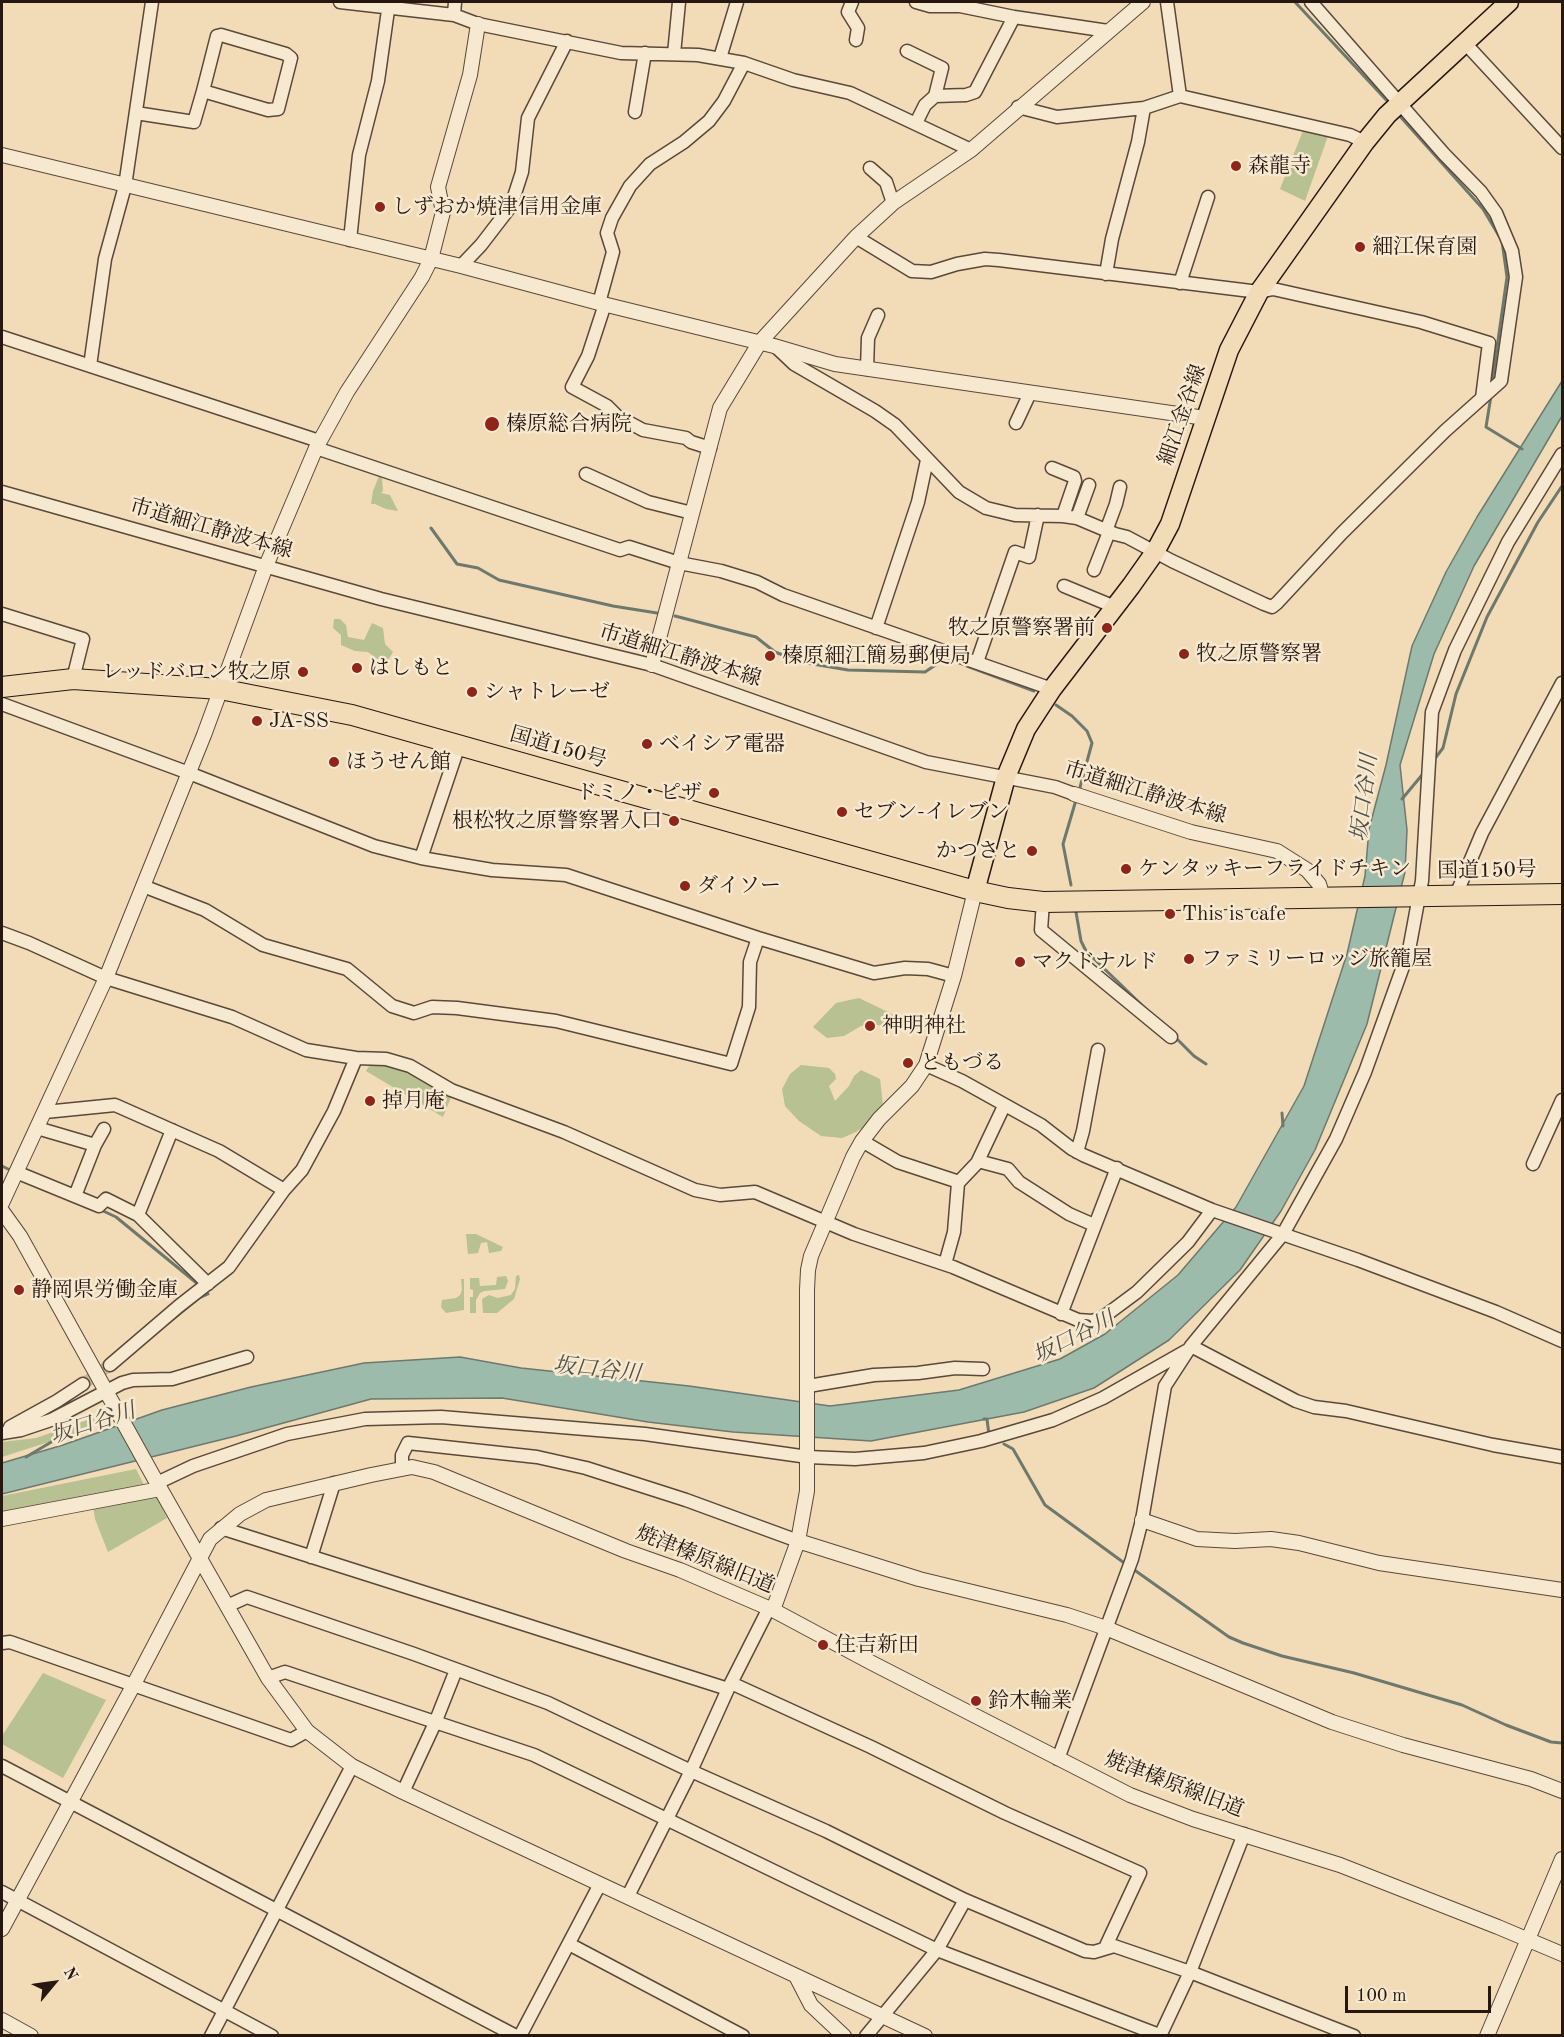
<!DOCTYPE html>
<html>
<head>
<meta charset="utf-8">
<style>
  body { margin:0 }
  #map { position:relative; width:1564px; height:2037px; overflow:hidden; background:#f2dbb7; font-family:"Old Standard TT",serif }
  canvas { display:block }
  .frame { position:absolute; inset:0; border:3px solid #271711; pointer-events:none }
  .north { position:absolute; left:24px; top:1953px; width:60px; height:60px; -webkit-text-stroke:4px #f7e8d0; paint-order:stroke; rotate:61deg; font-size:16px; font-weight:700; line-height:24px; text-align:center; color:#271711 }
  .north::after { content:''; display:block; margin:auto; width:21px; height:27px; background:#271711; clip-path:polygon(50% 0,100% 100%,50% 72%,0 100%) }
  .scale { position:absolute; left:1345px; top:1986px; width:146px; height:27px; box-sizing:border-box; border:3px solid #271711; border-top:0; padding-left:8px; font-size:18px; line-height:21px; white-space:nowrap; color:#271711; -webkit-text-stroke:4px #f7e8d0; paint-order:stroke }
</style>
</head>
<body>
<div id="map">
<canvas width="1564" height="2037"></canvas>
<div class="frame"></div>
<div class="north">N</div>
<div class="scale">100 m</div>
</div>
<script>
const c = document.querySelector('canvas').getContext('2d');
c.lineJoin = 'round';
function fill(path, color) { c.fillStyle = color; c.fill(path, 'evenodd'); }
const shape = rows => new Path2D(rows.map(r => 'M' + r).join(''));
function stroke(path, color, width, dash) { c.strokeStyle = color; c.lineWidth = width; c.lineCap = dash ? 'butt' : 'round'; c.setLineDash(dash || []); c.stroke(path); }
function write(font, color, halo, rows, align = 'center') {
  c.font = font + ' "Old Standard TT","Noto Serif JP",serif'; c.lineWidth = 5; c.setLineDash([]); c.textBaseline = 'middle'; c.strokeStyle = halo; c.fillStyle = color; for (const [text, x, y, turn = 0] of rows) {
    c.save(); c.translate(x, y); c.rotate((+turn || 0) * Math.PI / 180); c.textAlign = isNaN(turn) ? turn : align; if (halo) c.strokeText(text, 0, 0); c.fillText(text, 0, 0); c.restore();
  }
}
const green = shape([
  [1304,128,1329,133,1305,201,1280,189],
  [379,476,382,478,383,491,381,493,390,495,398,511,386,509,375,504,371,504,373,491],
  [334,619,340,619,346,625,348,637,364,640,372,623,383,628,385,644,393,652,388,660,380,661,368,652,355,651,341,645,341,635,333,628],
  [859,998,892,1014,899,1023,899,1030,878,1025,861,1026,844,1036,827,1038,813,1027,836,1003],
  [371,1063,406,1068,452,1095,443,1117,366,1071],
  [801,1065,829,1068,835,1074,836,1079,829,1086,835,1101,849,1086,854,1076,861,1070,880,1079,883,1105,869,1123,856,1132,842,1138,821,1136,799,1121,785,1106,782,1089,790,1074],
  [466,1234,476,1234,503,1247,501,1251,489,1253,487,1242,481,1243,478,1253,468,1254],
  [519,1275,520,1279,514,1299,497,1313,483,1313,482,1299,489,1295,498,1298,511,1295,515,1289,516,1276],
  [506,1276,508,1281,505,1289,484,1291,480,1293,476,1300,476,1313,470,1313,470,1297,473,1297,473,1290,470,1289,470,1278,479,1278,480,1286,496,1285,497,1277],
  [461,1279,464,1279,464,1310,446,1313,441,1307,442,1300,456,1298,460,1295,462,1290],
  [101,1415,83,1431,2,1457,2,1442,36,1438],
  [136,1469,145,1487,2,1516,2,1496],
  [155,1494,167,1518,108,1552,95,1519,93,1505],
  [43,1673,106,1700,63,1778,2,1744,2,1736]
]);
const water = shape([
  [1562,381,1562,416,1474,566,1434,654,1400,765,1407,830,1405,872,1367,1024,1315,1150,1281,1211,1240,1270,1169,1340,1094,1388,1024,1412,871,1441,733,1432,648,1422,502,1398,371,1399,236,1436,2,1494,2,1463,63,1445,162,1410,251,1387,364,1363,460,1357,521,1368,689,1386,830,1406,959,1390,1060,1359,1105,1334,1178,1275,1236,1207,1304,1086,1347,954,1365,876,1369,829,1386,765,1412,646,1446,572,1477,517,1562,381]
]);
const stream = shape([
  [1295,2,1390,104],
  [1398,114,1483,209,1502,241,1507,277,1492,383],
  [1491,396,1486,427,1522,449],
  [431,528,457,564,478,568,499,580,613,606,657,613],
  [675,616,756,637,775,652,801,662,848,670,925,672,946,658,949,659],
  [967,666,1034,691],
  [1056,705,1072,716,1087,731,1092,743,1079,791],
  [1433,761,1443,748,1456,694,1487,617,1538,522,1562,486],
  [1402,799,1422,775],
  [1071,885,1063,844,1076,800],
  [1076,912,1081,941,1086,951,1148,1011],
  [1174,1036,1194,1056,1206,1064],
  [1282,1113,1283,1126],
  [2,1166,8,1169],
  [99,1209,116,1217,199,1285],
  [168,1323,199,1298,208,1294,205,1291],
  [984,1419,987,1419,989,1435],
  [1004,1444,1013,1449,1045,1505,1127,1565],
  [26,1457,53,1441],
  [1133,1569,1229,1637,1243,1643,1282,1656,1354,1673,1462,1705,1506,1725,1551,1742,1562,1743]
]);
const minorTunnel = shape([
  [83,1384,110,1365]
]);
const minor = shape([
  [340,2,454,15,478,24,621,53,698,55,744,63,793,80,850,93,971,150],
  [852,2,848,12,858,28,856,40],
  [916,2,930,6,960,6,1014,17,1108,31],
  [1167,2,1180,96],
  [454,15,455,2],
  [1464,42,1562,148],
  [907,51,942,68,935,96],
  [674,54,679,2],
  [720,58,737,2],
  [1018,107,1057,117,1144,108,1180,96,1350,135,1365,142],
  [635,112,645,53],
  [136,113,194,122,203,91,268,110,278,109,291,58,286,54,221,35,217,36,203,91],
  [916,123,925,105,935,96,966,95,975,92,1014,17],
  [870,168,886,182,893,203],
  [856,237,912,271,931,272,957,264,985,259,999,260,1259,292,1273,289,1421,322,1489,343,1482,398],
  [350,240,359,155,378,81,389,3],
  [461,266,481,245,511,206,522,172,528,118,567,41],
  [1106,274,1112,239,1138,142,1144,108],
  [1180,283,1208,197],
  [599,303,613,252,607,233,612,218,630,186,650,164,684,142,709,121,724,101,744,63],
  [605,304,588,356,572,387,607,406,617,416,643,430,686,438,691,442,710,448],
  [2,337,319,441],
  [775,346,794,364,875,411,895,425,959,492,986,508,1015,515,1063,516,1077,518,1115,534,1127,537,1172,561,1264,604,1272,607,1277,603,1342,533,1445,431,1501,381,1516,277,1512,251,1496,213,1481,192,1444,154,1311,2],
  [90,366,105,259,125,186,152,2],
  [867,369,868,338,878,315],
  [1016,423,1030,393],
  [316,448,620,550,629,547,679,563,721,571,757,582,783,595,1052,689],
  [1052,468,1074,477,1075,481,1063,516],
  [586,474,648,502,692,513],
  [2,492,381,599,652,665,926,762,1055,787,1074,794],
  [1077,518,1089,485],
  [1106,531,1116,504,1120,487],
  [1094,570,1109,532],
  [1064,586,1115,607],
  [2,614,83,639,73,679],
  [876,628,918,502,927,460],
  [977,662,1015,552,1029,557,1038,515],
  [2,704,189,773,374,846,421,858,492,870,566,875,758,938,874,973,905,968,928,969,954,976],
  [421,858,459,745],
  [143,886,205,910,263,945,347,969,392,1006,414,1013,432,1007,457,1008,556,1021,731,1064,749,1007,750,962,758,938],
  [1456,895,1482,833,1562,683],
  [1043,902,1041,930,1171,1037],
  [2,933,29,943,106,978,232,1017,306,1050,356,1058,386,1059,410,1066,451,1090,564,1132,695,1190,720,1195,755,1192,854,1234,953,1267,1078,1320,1092,1321,1102,1318,1137,1292,1188,1242,1212,1210],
  [926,1065,962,1081,1041,1125,1072,1149,1083,1155,1212,1210,1358,1260,1496,1312,1562,1341],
  [45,1112,115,1105,219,1151,284,1190],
  [37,1128,95,1145,104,1129],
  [862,1141,898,1162,959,1182],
  [1077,1152,1083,1131,1098,1050],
  [978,1161,1008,1169,1019,1182,1069,1214,1094,1225],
  [1533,1164,1562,1100],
  [16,1172,99,1206,106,1199,138,1215,208,1284],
  [75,1196,95,1145],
  [138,1215,172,1130],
  [945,1264,954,1232,958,1183,977,1163,1004,1106],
  [1061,1314,1117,1168],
  [1191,1346,1296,1401,1314,1407,1346,1411,1493,1445,1562,1457],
  [110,1365,179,1306,229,1267,284,1190,302,1170,334,1111,356,1058],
  [808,1386,874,1375,918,1373,955,1368,983,1369],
  [10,1427,57,1401,83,1384],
  [2,1433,21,1430,51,1420,122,1383,133,1380,172,1379,247,1357],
  [402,1468,402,1455,408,1443,537,1457,586,1468,686,1500,798,1541],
  [157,1483,193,1466,287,1434,365,1419,441,1417,645,1434,808,1457,855,1459,924,1453,981,1441,1053,1420,1103,1398,1186,1351],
  [221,1528,728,1689],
  [311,1557,334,1483],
  [227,1606,247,1597,414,1654,548,1703,691,1771,826,1831,965,1900,1085,1951,1094,1952,1114,1946,1190,1972,1354,2036],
  [2,1643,10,1642,291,1740,307,1731],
  [268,1678,285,1672,534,1755,937,1950,1162,2036],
  [731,1683,871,1747,1005,1813,1140,1873,1105,1948],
  [1058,1759,1132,1559,1142,1520,1165,1386,1191,1346,1283,1234,1336,1139,1365,1072,1409,950,1419,896,1422,881,1432,712,1455,650,1508,542,1562,454],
  [2,1766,516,2036],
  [403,1792,435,1723,456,1670],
  [2,1892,272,2036],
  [628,1896,691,1771,728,1689,769,1608],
  [569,1944,743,2036],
  [211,2036,352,1766],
  [520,2036,600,1884],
  [866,2036,937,1950,965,1900],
  [1160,2036,1190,1972,1244,1834]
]);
const tertiary = shape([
  [2,155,461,266,599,303,774,346,835,364,1205,418],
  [652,665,720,408,760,342,856,237,893,203,971,150,1143,2],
  [1074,794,1191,832,1277,851,1307,870,1319,884,1323,897],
  [2,1203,106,978,204,735,266,566,316,448,347,392,422,277,431,259,443,212,438,187,470,75,478,24],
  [2,1211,20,1236,157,1483,268,1678,307,1731,352,1766,403,1792,925,2036],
  [2,1519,160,1489],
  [1142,1520,1197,1539,1235,1541,1271,1539,1299,1543,1379,1563,1562,1590],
  [798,1541,919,1579,1067,1615,1106,1628,1332,1722,1403,1745,1531,1779,1562,1791],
  [773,1610,798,1541,807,1491,807,1290,808,1270,811,1256,853,1157,862,1141,879,1119,912,1086,926,1065,954,976,975,891],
  [2,1929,133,1686,210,1539,240,1514,266,1500,371,1475,412,1467,434,1472,626,1551,680,1570,773,1610,872,1663,1130,1795,1193,1819,1340,1865,1498,1927,1562,1954],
  [796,1976,811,2005,844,2036],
  [2,2020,31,2036],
  [1487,2036,1562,1859]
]);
const primary = shape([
  [975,891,1006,777,1026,729,1052,689,1131,586,1155,552,1170,524,1229,350,1259,292,1365,142,1387,115,1509,2]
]);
const trunk = shape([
  [2,687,73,679,220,689,352,715,975,891,1008,898,1043,902,1562,894]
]);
const markers = [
  [1236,166,6,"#8f2418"],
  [380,207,6,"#8f2418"],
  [1360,247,6,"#8f2418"],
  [492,424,8,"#8f2418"],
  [1107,628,6,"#8f2418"],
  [1184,654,6,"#8f2418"],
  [770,656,6,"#8f2418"],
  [357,668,6,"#8f2418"],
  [303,672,6,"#8f2418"],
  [472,692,6,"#8f2418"],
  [257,721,6,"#8f2418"],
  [647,744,6,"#8f2418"],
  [334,762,6,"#8f2418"],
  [714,793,6,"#8f2418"],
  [842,812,6,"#8f2418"],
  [674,821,6,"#8f2418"],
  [1032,851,6,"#8f2418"],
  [1126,869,6,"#8f2418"],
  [685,886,6,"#8f2418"],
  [1170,914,6,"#8f2418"],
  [1189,959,6,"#8f2418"],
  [1020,962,6,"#8f2418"],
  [870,1026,6,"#8f2418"],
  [908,1063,6,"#8f2418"],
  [370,1101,6,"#8f2418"],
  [19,1290,6,"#8f2418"],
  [823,1645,6,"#8f2418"],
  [976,1701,6,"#8f2418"]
];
const poiNames = [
  ["森龍寺",1248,166],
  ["しずおか焼津信用金庫",392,207],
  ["細江保育園",1372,247],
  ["榛原総合病院",506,424],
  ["牧之原警察署前",1095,628,"right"],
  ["牧之原警察署",1196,654],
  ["榛原細江簡易郵便局",782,656],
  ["はしもと",369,668],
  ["レッドバロン牧之原",291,672,"right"],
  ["シャトレーゼ",484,692],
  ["JA-SS",269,721],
  ["ベイシア電器",659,744],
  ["ほうせん館",346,762],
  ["ドミノ・ピザ",702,793,"right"],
  ["セブン-イレブン",854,812],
  ["根松牧之原警察署入口",662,821,"right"],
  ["かつさと",1020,851,"right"],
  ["ケンタッキーフライドチキン",1138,869],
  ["ダイソー",697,886],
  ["This is cafe",1182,914],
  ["ファミリーロッジ旅籠屋",1201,959],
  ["マクドナルド",1032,962],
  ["神明神社",882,1026],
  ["ともづる",920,1063],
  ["掉月庵",382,1101],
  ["静岡県労働金庫",31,1290],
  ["住吉新田",835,1645],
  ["鈴木輪業",988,1701]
];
const streetNames = [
  ["細江金谷線",1183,415,-71],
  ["市道細江静波本線",211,529,16],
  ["市道細江静波本線",680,656,17],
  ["国道150号",558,748,16],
  ["市道細江静波本線",1145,793,17],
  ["国道150号",1487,871,-1],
  ["焼津榛原線旧道",705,1560,22],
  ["焼津榛原線旧道",1174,1785,21]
];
const waterNames = [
  ["坂口谷川",1365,798,-83],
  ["坂口谷川",1074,1338,-27],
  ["坂口谷川",597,1370,6],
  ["坂口谷川",93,1424,-18]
];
fill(green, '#b7c191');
fill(water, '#9cbbab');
stroke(water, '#6d796d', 1.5);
stroke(stream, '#6d796d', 3);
stroke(minorTunnel, '#c9b496', 12, [12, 6]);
stroke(minor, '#5a483a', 15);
stroke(tertiary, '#5a483a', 16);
stroke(primary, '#271711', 21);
stroke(trunk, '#271711', 22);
stroke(minor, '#f7e8d0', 12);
stroke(tertiary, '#f7e8d0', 14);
stroke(primary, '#f2dbb7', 18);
stroke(trunk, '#f2dbb7', 20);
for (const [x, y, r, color] of markers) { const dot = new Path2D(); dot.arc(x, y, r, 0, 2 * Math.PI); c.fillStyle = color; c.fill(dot); stroke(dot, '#f7e8d0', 2); }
write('21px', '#271711', '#f7e8d0', poiNames, 'left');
write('21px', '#271711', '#f7e8d0', streetNames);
write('italic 22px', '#505047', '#f7e8d0', waterNames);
</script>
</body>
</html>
